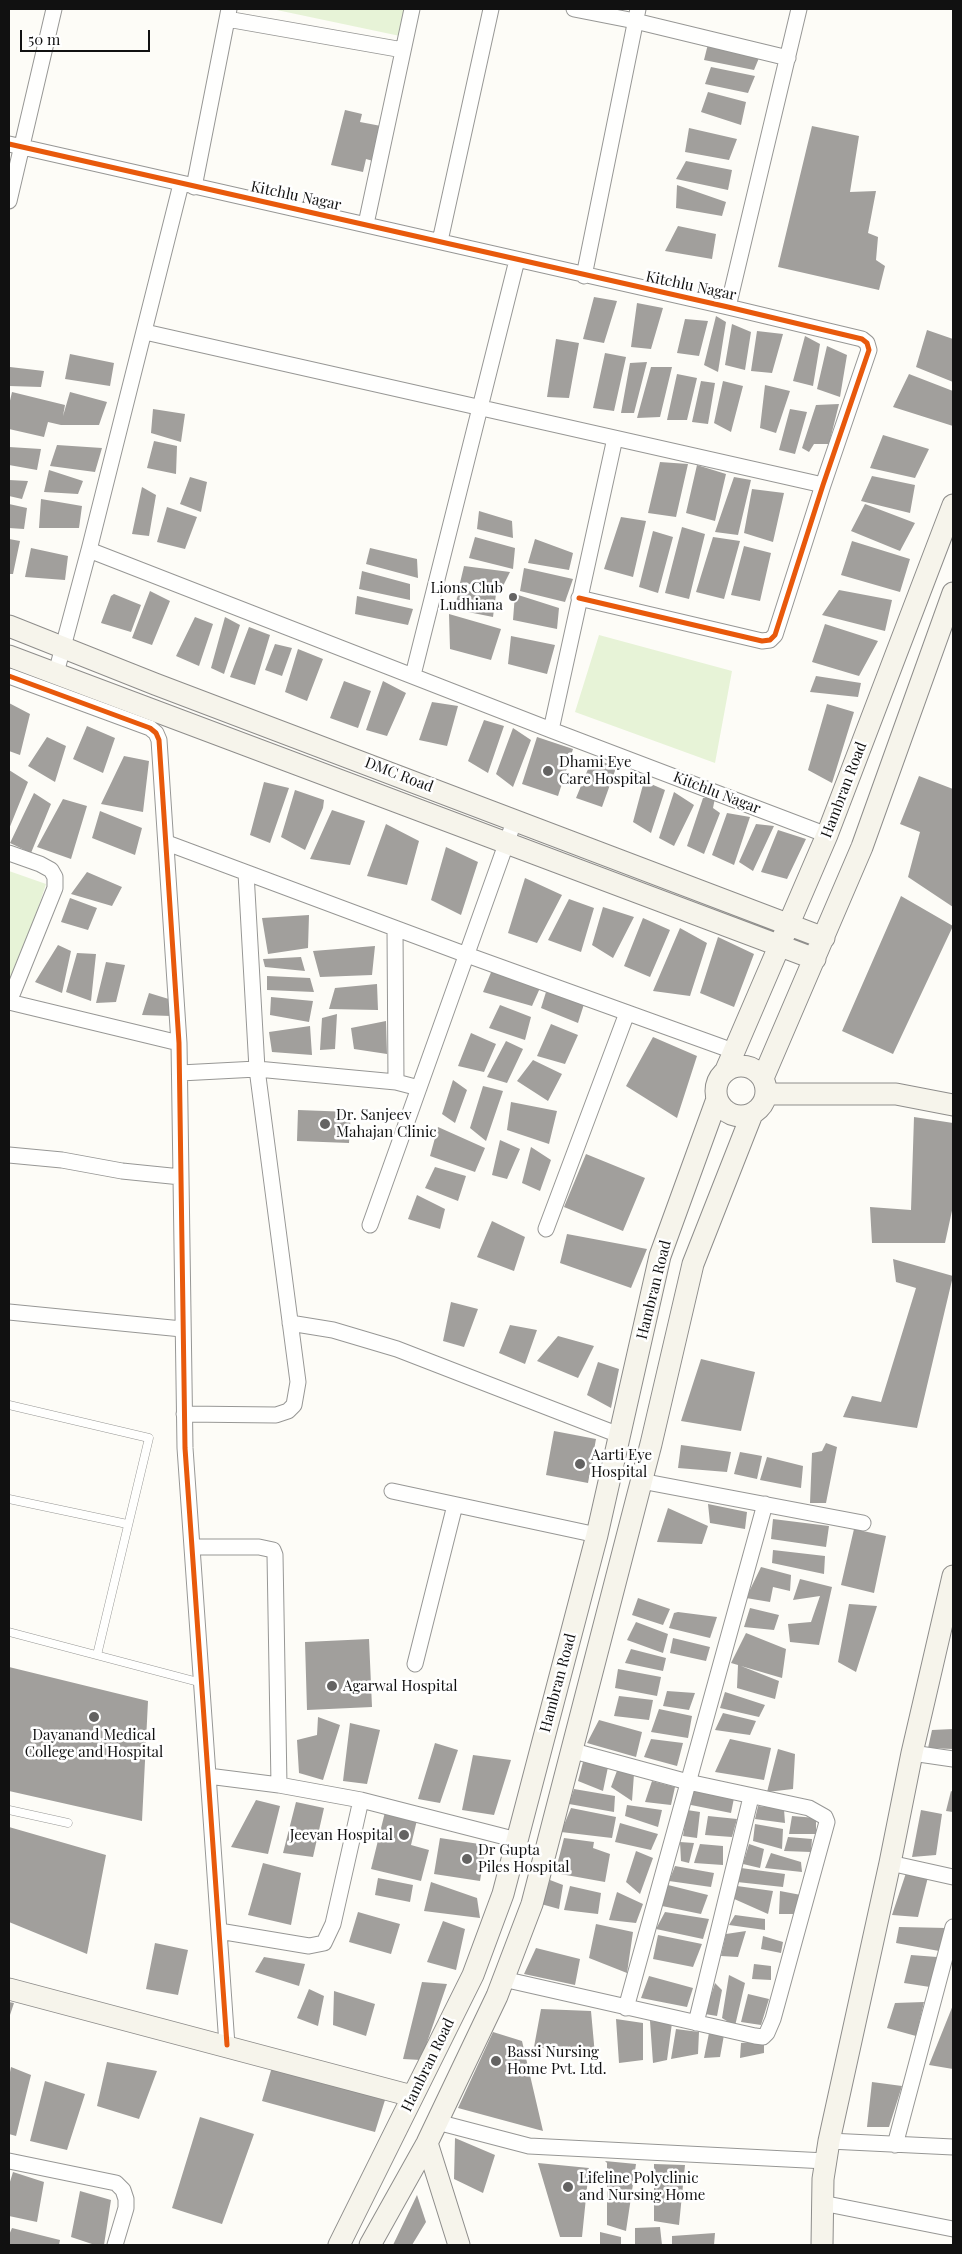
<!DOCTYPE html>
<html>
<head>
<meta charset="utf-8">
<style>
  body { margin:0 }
  #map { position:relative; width:962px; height:2254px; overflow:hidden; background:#fdfcf7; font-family:"Playfair Display",serif }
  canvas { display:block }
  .frame { position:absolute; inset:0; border:10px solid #111; pointer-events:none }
  .scale { position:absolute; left:20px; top:30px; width:130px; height:22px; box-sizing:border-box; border:2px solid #111; border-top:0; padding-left:6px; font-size:15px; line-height:18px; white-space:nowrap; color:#111; -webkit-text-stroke:4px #fff; paint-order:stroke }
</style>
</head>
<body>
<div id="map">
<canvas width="962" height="2254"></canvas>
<div class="frame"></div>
<div class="scale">50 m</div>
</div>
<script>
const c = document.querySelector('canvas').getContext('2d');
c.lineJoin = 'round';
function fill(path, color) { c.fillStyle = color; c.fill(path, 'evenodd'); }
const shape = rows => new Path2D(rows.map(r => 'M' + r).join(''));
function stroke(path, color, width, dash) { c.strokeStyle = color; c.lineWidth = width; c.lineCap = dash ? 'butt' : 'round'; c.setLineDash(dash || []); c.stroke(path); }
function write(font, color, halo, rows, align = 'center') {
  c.font = font + ' "Playfair Display",serif'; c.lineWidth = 5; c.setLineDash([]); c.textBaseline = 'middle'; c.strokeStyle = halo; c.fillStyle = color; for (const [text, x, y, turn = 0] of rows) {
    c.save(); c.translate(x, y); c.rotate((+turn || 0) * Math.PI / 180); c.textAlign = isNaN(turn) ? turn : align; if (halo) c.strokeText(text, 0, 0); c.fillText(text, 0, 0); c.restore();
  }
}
const green = shape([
  [272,9,406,9,400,36],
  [599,635,732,671,715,763,575,712],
  [9,871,46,884,13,984,9,983]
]);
const building = shape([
  [708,44,759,58,754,70,704,60],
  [711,67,755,76,748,93,705,84],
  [708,92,746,102,741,125,701,112],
  [345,110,362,114,360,122,381,126,373,161,366,159,363,172,331,165],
  [812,126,859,136,850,192,876,191,868,233,878,237,876,260,885,266,879,290,778,267],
  [689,128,737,139,729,160,685,152],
  [686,161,732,170,728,190,676,179],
  [677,185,726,202,722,216,676,208],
  [678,226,716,234,712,259,665,251],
  [594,297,617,301,604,343,583,339],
  [637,303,663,308,651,349,631,347],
  [716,316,726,322,718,372,704,365],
  [685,319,708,321,699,356,677,353],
  [732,324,751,332,745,370,725,365],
  [927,330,953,339,953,382,916,367],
  [757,331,783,334,772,373,751,371],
  [805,336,820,344,813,386,793,381],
  [556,339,579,343,569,398,547,397],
  [827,346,847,355,840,397,817,389],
  [605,353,626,357,614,411,593,408],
  [70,354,114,363,110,386,65,379],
  [647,362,634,413,621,413,630,363],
  [10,367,44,371,41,387,9,386],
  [651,367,672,367,660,417,637,418],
  [677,374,697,378,687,420,667,420],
  [909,374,953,391,953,426,893,407],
  [701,381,715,383,708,424,692,422],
  [723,381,743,386,731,432,714,423],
  [765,385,790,391,776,433,760,428],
  [12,392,65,405,63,416,70,392,107,402,99,425,61,425,48,422,44,437,9,429,9,405],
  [839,404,829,444,814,444,809,452,802,448,816,405],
  [153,409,185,414,181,442,151,433],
  [790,409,807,412,795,454,779,450],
  [883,435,929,449,915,478,870,468],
  [154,441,177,446,176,474,147,468],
  [57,445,102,448,95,472,50,466],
  [9,447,41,449,37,470,9,465],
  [660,462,688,464,676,517,648,513],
  [697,465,726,474,715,521,686,513],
  [49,470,83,481,78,494,44,492],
  [872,476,915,485,910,513,861,501],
  [190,477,207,482,201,512,180,504],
  [734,477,751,480,738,535,715,532],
  [9,480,28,481,22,499,9,496],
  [142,487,156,495,149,536,132,534],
  [752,489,784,493,773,542,744,533],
  [41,499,82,506,79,528,39,528],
  [9,504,27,508,24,529,9,528],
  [865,504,915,523,900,551,851,531],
  [167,507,197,517,185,549,157,542],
  [479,511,512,521,513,538,477,529],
  [621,517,646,521,633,577,604,569],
  [682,527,705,534,689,599,665,593],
  [653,531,673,537,658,593,639,587],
  [475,537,515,548,513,569,469,558],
  [713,537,740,541,724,599,696,592],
  [9,539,20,541,13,574,9,574],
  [535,539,573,553,569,570,528,563],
  [852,541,910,559,900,592,841,575],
  [744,546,771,553,760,601,731,595],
  [31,548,68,556,65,580,25,577],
  [370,548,417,559,418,578,366,564],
  [464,566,510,572,502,588,460,583],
  [524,568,573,579,565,602,520,591],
  [362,571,410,584,410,600,359,589],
  [460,590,496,594,493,617,453,609],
  [839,590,892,600,885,631,822,615],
  [150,591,170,601,152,645,132,638],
  [114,594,141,605,131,632,101,623,111,596],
  [515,594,559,608,557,629,513,620],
  [357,596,413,609,408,625,355,614],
  [449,614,501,629,491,660,450,649],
  [195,617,213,624,199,666,176,656],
  [225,617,240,625,224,674,211,668],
  [825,624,878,641,859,676,812,662],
  [249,627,270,635,255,685,230,677],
  [511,636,555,645,547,674,508,664],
  [275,644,292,648,282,676,265,670],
  [298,649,323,659,307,701,285,692],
  [816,676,861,683,858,697,810,692],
  [344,681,371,691,358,728,330,718],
  [383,681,406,693,387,736,366,730],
  [432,702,458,706,447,746,419,740],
  [9,703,30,714,20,755,9,751],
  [827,704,854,712,832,783,808,770],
  [484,720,504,726,488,773,468,761],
  [87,726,115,738,103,773,73,759],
  [513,728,531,740,513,787,496,774],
  [47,737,66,746,55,782,28,766],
  [537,737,573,749,558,796,522,784],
  [124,756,149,761,143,812,101,804],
  [593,757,616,768,602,807,576,798],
  [9,770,28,782,9,829],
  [919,776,953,789,953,907,908,877,920,832,900,824],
  [644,781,665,790,651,833,633,822],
  [264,782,289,788,270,843,250,835],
  [295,790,324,800,323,808,305,850,281,837],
  [674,792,694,805,674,846,659,838],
  [34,793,51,804,31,853,10,843],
  [703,798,715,798,713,808,720,813,704,854,687,846],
  [63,799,87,806,71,859,37,847],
  [332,810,365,821,350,865,310,859],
  [100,811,142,828,135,855,92,838],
  [727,813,750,817,734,865,712,855],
  [386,824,419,841,407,885,367,876],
  [756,824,774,826,753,871,739,862],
  [778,830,806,839,787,879,761,872],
  [446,847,478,862,461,915,431,900],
  [87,872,122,887,112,906,71,894],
  [525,878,562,895,537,943,508,933],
  [901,896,953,926,893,1054,842,1031],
  [70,898,97,908,88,930,61,922],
  [569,899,594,908,581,952,548,940],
  [603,907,634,917,613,958,592,945],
  [309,915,308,948,268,954,262,918],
  [643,918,670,930,650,977,624,966],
  [680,928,707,943,690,996,653,991],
  [718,937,754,954,734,1007,700,993],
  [58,945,71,951,62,993,35,982],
  [375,946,372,975,320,977,313,951],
  [77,953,96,954,91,1001,66,992],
  [301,957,305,971,265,967,263,959],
  [106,962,125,965,116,1002,96,1003],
  [492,970,540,988,532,1006,483,992],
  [267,976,310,978,314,992,267,990],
  [377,984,378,1010,329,1009,335,988],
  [546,992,584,1004,578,1023,541,1008],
  [149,993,172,1000,171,1016,142,1015],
  [271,997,313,1001,309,1022,270,1015],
  [500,1005,531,1017,525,1040,489,1028],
  [337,1014,335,1049,320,1050,322,1018],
  [386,1021,387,1054,354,1049,351,1028],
  [551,1024,578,1035,565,1064,537,1056],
  [310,1026,312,1055,272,1052,269,1032],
  [471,1033,496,1044,484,1072,458,1066],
  [653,1037,697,1056,677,1118,626,1086],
  [506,1041,523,1049,507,1083,487,1077],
  [533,1060,562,1074,548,1101,517,1081],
  [453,1080,467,1090,455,1123,442,1114],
  [483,1086,503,1091,486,1141,470,1128],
  [511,1102,557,1111,549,1144,507,1130],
  [298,1110,351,1112,349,1143,297,1141],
  [914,1117,953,1123,953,1206,945,1243,872,1243,870,1207,911,1210],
  [438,1127,485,1148,475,1172,430,1156],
  [500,1140,520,1149,507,1179,492,1175],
  [531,1147,551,1160,540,1191,522,1183],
  [586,1154,645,1178,623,1231,564,1207],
  [435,1167,466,1176,458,1201,425,1188],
  [417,1195,445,1209,440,1229,408,1219],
  [492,1221,525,1237,514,1271,477,1257],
  [567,1234,647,1249,631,1288,560,1263],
  [893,1259,953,1276,917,1428,843,1417,852,1396,881,1402,916,1288,896,1282],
  [451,1302,478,1309,464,1347,443,1341],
  [510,1325,537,1330,525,1364,499,1353],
  [558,1336,594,1346,578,1378,537,1361],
  [701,1359,755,1372,741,1431,681,1421],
  [598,1362,619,1369,611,1408,587,1395],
  [554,1431,596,1439,588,1483,546,1475],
  [826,1443,837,1447,826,1503,810,1503,812,1453,822,1451],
  [681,1445,731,1452,727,1472,678,1468],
  [740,1452,762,1456,757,1479,734,1474],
  [767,1457,803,1466,801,1488,760,1480],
  [708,1504,747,1512,745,1529,710,1523],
  [668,1508,708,1526,702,1544,657,1542],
  [773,1519,829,1526,826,1547,771,1539],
  [854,1529,886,1536,874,1593,841,1585],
  [773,1550,825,1556,824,1574,772,1563],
  [761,1567,791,1575,790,1591,773,1587,770,1602,746,1598],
  [800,1579,832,1587,819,1645,790,1642,788,1624,811,1622,820,1596,793,1600],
  [638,1598,670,1609,663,1625,632,1615],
  [849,1604,877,1606,856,1672,838,1662],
  [750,1608,779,1615,774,1630,744,1627],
  [678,1612,717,1617,710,1638,669,1628,674,1613],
  [636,1622,668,1634,663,1653,627,1640],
  [746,1633,786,1649,782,1678,741,1666,779,1681,775,1699,737,1688,738,1665,731,1663],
  [673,1638,710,1647,706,1661,670,1653],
  [369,1639,372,1707,307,1710,305,1642],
  [631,1649,666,1658,663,1671,625,1663],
  [9,1667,148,1701,142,1821,9,1791],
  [618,1669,661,1677,657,1696,615,1688],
  [667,1691,695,1693,689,1710,663,1706],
  [725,1692,765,1705,759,1717,720,1708],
  [619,1696,653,1700,649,1720,614,1716],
  [659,1709,692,1716,688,1738,651,1732],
  [723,1713,756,1721,750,1735,715,1730],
  [318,1717,340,1725,323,1780,299,1773,297,1740,317,1735],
  [599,1720,642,1732,636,1757,587,1743],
  [350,1723,380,1730,367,1784,343,1781],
  [953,1729,953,1749,928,1748,932,1730],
  [651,1739,683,1743,677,1766,644,1757],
  [730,1739,771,1748,764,1780,715,1772],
  [435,1743,458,1750,440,1803,418,1799],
  [778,1749,795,1754,793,1789,767,1792],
  [473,1755,511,1760,494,1815,462,1810],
  [583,1762,608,1767,603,1791,578,1781],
  [618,1768,634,1774,632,1801,611,1787],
  [652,1781,675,1787,671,1805,645,1802],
  [574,1789,615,1796,614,1812,569,1804],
  [692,1789,734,1798,731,1813,691,1805],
  [951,1791,953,1792,953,1812,946,1811],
  [256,1800,280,1806,268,1854,231,1847],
  [296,1802,324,1808,313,1857,283,1853],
  [627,1805,662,1810,658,1827,625,1816],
  [758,1806,784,1809,785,1823,755,1819],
  [571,1808,616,1817,612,1838,561,1832],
  [687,1810,700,1812,697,1838,683,1836],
  [921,1810,942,1814,936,1855,912,1857],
  [385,1812,417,1820,411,1845,429,1850,421,1881,371,1869],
  [708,1816,737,1819,732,1837,705,1835],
  [792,1816,816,1818,816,1834,789,1834],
  [620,1823,658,1834,651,1850,615,1842],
  [755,1824,783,1829,782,1849,753,1841],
  [9,1827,106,1855,87,1954,9,1922],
  [788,1837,812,1839,811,1852,784,1851],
  [440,1838,486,1845,480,1881,434,1874],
  [564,1838,594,1842,593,1848,610,1854,605,1882,555,1873],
  [680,1842,694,1843,689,1863,681,1861],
  [700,1844,723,1846,723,1865,694,1863],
  [749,1844,764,1849,760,1868,743,1864],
  [636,1851,653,1858,640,1894,626,1882],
  [771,1853,801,1862,802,1872,765,1868],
  [263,1863,301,1873,291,1925,248,1915],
  [675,1866,714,1873,711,1887,669,1881],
  [741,1868,785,1874,783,1887,737,1882],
  [906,1873,928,1877,918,1917,892,1915],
  [378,1878,413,1885,410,1902,375,1895],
  [550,1880,563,1885,559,1909,541,1904],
  [431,1882,477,1898,480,1918,424,1911],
  [668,1885,708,1895,701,1914,662,1906],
  [570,1886,601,1893,598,1914,564,1910],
  [737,1886,773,1891,768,1914,732,1898],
  [780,1891,801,1895,796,1914,779,1914],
  [617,1892,643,1904,636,1923,609,1920],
  [358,1912,400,1924,391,1954,349,1942],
  [665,1912,709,1919,703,1939,656,1929],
  [735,1915,765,1919,765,1930,729,1925],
  [443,1921,465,1929,456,1970,427,1962],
  [596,1924,633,1932,627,1973,589,1958],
  [899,1927,946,1928,939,1951,896,1943],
  [746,1931,738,1957,721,1956,726,1934],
  [658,1935,702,1944,693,1967,653,1959],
  [763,1936,783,1942,781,1953,761,1949],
  [155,1943,188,1950,178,1995,146,1989],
  [536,1948,580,1959,575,1985,524,1974],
  [911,1955,937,1957,930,1987,904,1983],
  [264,1957,305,1964,299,1986,255,1972],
  [754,1964,771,1966,771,1980,752,1979],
  [729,1975,745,1983,735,2026,722,2018],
  [649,1976,693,1988,687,2007,641,1998],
  [422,1982,447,1984,421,2060,403,2059],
  [715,1983,722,1990,717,2016,705,2014],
  [309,1989,324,1996,318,2026,297,2018],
  [334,1991,375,2004,366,2036,333,2025],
  [748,1994,769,1999,761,2025,741,2022],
  [9,2002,14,2003,9,2018],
  [924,2002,916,2036,887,2028,895,2003],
  [953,2005,953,2069,929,2065],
  [541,2009,591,2011,595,2055,534,2047],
  [616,2019,643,2023,643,2060,619,2063],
  [650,2021,672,2023,667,2060,653,2063],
  [676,2029,699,2032,698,2054,671,2059],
  [493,2032,522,2041,543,2131,458,2108],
  [709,2033,724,2035,720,2057,704,2058],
  [764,2041,764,2053,740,2058,741,2043],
  [107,2062,157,2071,139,2119,97,2106],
  [11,2067,31,2075,16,2136,9,2134,9,2077],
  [272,2067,385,2100,375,2132,262,2101],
  [45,2081,85,2094,67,2150,30,2141],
  [872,2082,902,2086,889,2127,867,2127],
  [200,2117,254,2134,222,2224,172,2208],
  [455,2138,495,2155,483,2193,454,2179],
  [605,2161,636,2164,626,2231,607,2225,607,2163],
  [538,2163,589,2168,582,2237,560,2237],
  [654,2164,685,2165,679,2225,654,2221],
  [13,2172,44,2182,37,2222,9,2216,9,2185],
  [80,2191,111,2200,104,2245,95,2245,71,2237],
  [417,2195,426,2222,412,2245,393,2245],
  [660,2227,662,2245,635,2245,635,2228],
  [12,2228,60,2240,59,2245,9,2245,9,2235],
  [600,2232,621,2237,621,2245,600,2245],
  [715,2233,714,2245,672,2245,672,2236]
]);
const lane = shape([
  [9,1405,149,1438,97,1655],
  [9,1499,127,1524],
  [9,1632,202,1683],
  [9,1810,68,1823]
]);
const street = shape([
  [574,9,635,21,788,58],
  [227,19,403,50],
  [9,144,728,307,862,339,867,343,869,350,823,485,775,635,770,640,762,641,579,598],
  [194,187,229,9],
  [9,201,54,9],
  [366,224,412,9],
  [440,241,491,9],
  [584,276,638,9],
  [728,307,799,9],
  [145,332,823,485],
  [89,550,181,184],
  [56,673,89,550,551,730,827,835],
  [413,675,517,260],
  [9,676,150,728,156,733,159,740,179,1043,185,1448,227,2045],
  [551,730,615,438],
  [167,843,467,955,736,1052],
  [9,853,40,864,51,870,55,877,55,888,9,1002],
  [395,929,396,1082],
  [9,1002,179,1043],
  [180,1073,257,1069,396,1082,419,1088],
  [9,1155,62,1160,122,1171,181,1177],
  [370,1225,515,819],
  [546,1229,627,1013],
  [9,1312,182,1329],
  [290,1323,333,1330,397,1349,619,1435],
  [184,1414,276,1415,288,1411,294,1405,298,1382,257,1069,246,873],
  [641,1481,863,1523],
  [392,1491,597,1535],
  [192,1547,259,1547,273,1550,275,1555,279,1785],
  [415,1664,455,1505],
  [912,1753,953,1759],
  [208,1776,279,1785,361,1800,517,1840],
  [890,1863,953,1877],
  [219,1931,309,1946,324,1943,333,1924,361,1800],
  [503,1979,755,2036,763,2037,767,2033,773,2019,827,1822,825,1817,809,1808,688,1782,570,1750],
  [626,2008,765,1504],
  [696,2023,751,1797],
  [437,2122,529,2146,826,2161],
  [829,2141,953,2147],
  [895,2145,953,1927],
  [9,2161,116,2183,123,2190,126,2199,126,2208,115,2245],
  [822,2203,953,2229]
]);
const secondary = shape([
  [9,626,155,684,824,938],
  [9,656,815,959],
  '716 1091a25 25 0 1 1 50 0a25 25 0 1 1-50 0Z',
  [726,1070,827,835,953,505],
  [763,1078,862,847,953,593],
  [766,1094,896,1094,953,1105],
  [9,1989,412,2096],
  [427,2143,459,2245],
  [339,2245,473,1975,503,1894,597,1535,660,1256,717,1099],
  [370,2245,427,2143,497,1996,532,1904,651,1444,693,1264,752,1114],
  [822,2245,823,2179,829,2141,890,1863,912,1753,953,1576]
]);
const cycleway = shape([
  [9,144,728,307,862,339,867,343,869,350,823,485,775,635,770,640,762,641,579,598],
  [9,676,150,728,156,733,159,740,179,1043,185,1448,227,2045]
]);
const markers = [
  [513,597,5,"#646362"],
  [548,771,6,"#646362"],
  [325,1124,6,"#646362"],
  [580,1464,6,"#646362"],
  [332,1686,6,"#646362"],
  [94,1717,6,"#646362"],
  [404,1835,6,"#646362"],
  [467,1859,6,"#646362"],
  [496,2061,6,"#646362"],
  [568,2187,6,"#646362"]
];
const streetNames = [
  ["Kitchlu Nagar",296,196,12],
  ["Kitchlu Nagar",691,286,12],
  ["DMC Road",399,775,21],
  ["Hambran Road",844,790,-69],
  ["Kitchlu Nagar",717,793,21],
  ["Hambran Road",654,1290,-76],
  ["Hambran Road",558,1683,-75],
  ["Hambran Road",428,2065,-64]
];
const poiNames = [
  ["Lions Club",503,588,"right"],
  ["Ludhiana",503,605,"right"],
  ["Dhami Eye",559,762],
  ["Care Hospital",559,779],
  ["Dr. Sanjeev",336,1115],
  ["Mahajan Clinic",336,1132],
  ["Aarti Eye",591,1455],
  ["Hospital",591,1472],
  ["Agarwal Hospital",343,1686],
  ["Dayanand Medical",94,1735,"center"],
  ["College and Hospital",94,1752,"center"],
  ["Jeevan Hospital",393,1835,"right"],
  ["Dr Gupta",478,1850],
  ["Piles Hospital",478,1867],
  ["Bassi Nursing",507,2052],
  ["Home Pvt. Ltd.",507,2069],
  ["Lifeline Polyclinic",579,2178],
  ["and Nursing Home",579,2195]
];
fill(green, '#e7f3d7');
fill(building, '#a19f9c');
stroke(lane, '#979795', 9);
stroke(street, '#979795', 17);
stroke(secondary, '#8e8d8b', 23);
stroke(lane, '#fffffe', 8);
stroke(street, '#fffffe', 15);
stroke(secondary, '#f6f4eb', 21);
stroke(cycleway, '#e8590c', 5);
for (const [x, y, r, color] of markers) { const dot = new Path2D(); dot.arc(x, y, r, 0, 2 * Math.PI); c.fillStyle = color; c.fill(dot); stroke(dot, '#fff', 2); }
write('15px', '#111', '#fff', streetNames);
write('15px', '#111', '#fff', poiNames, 'left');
</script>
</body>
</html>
